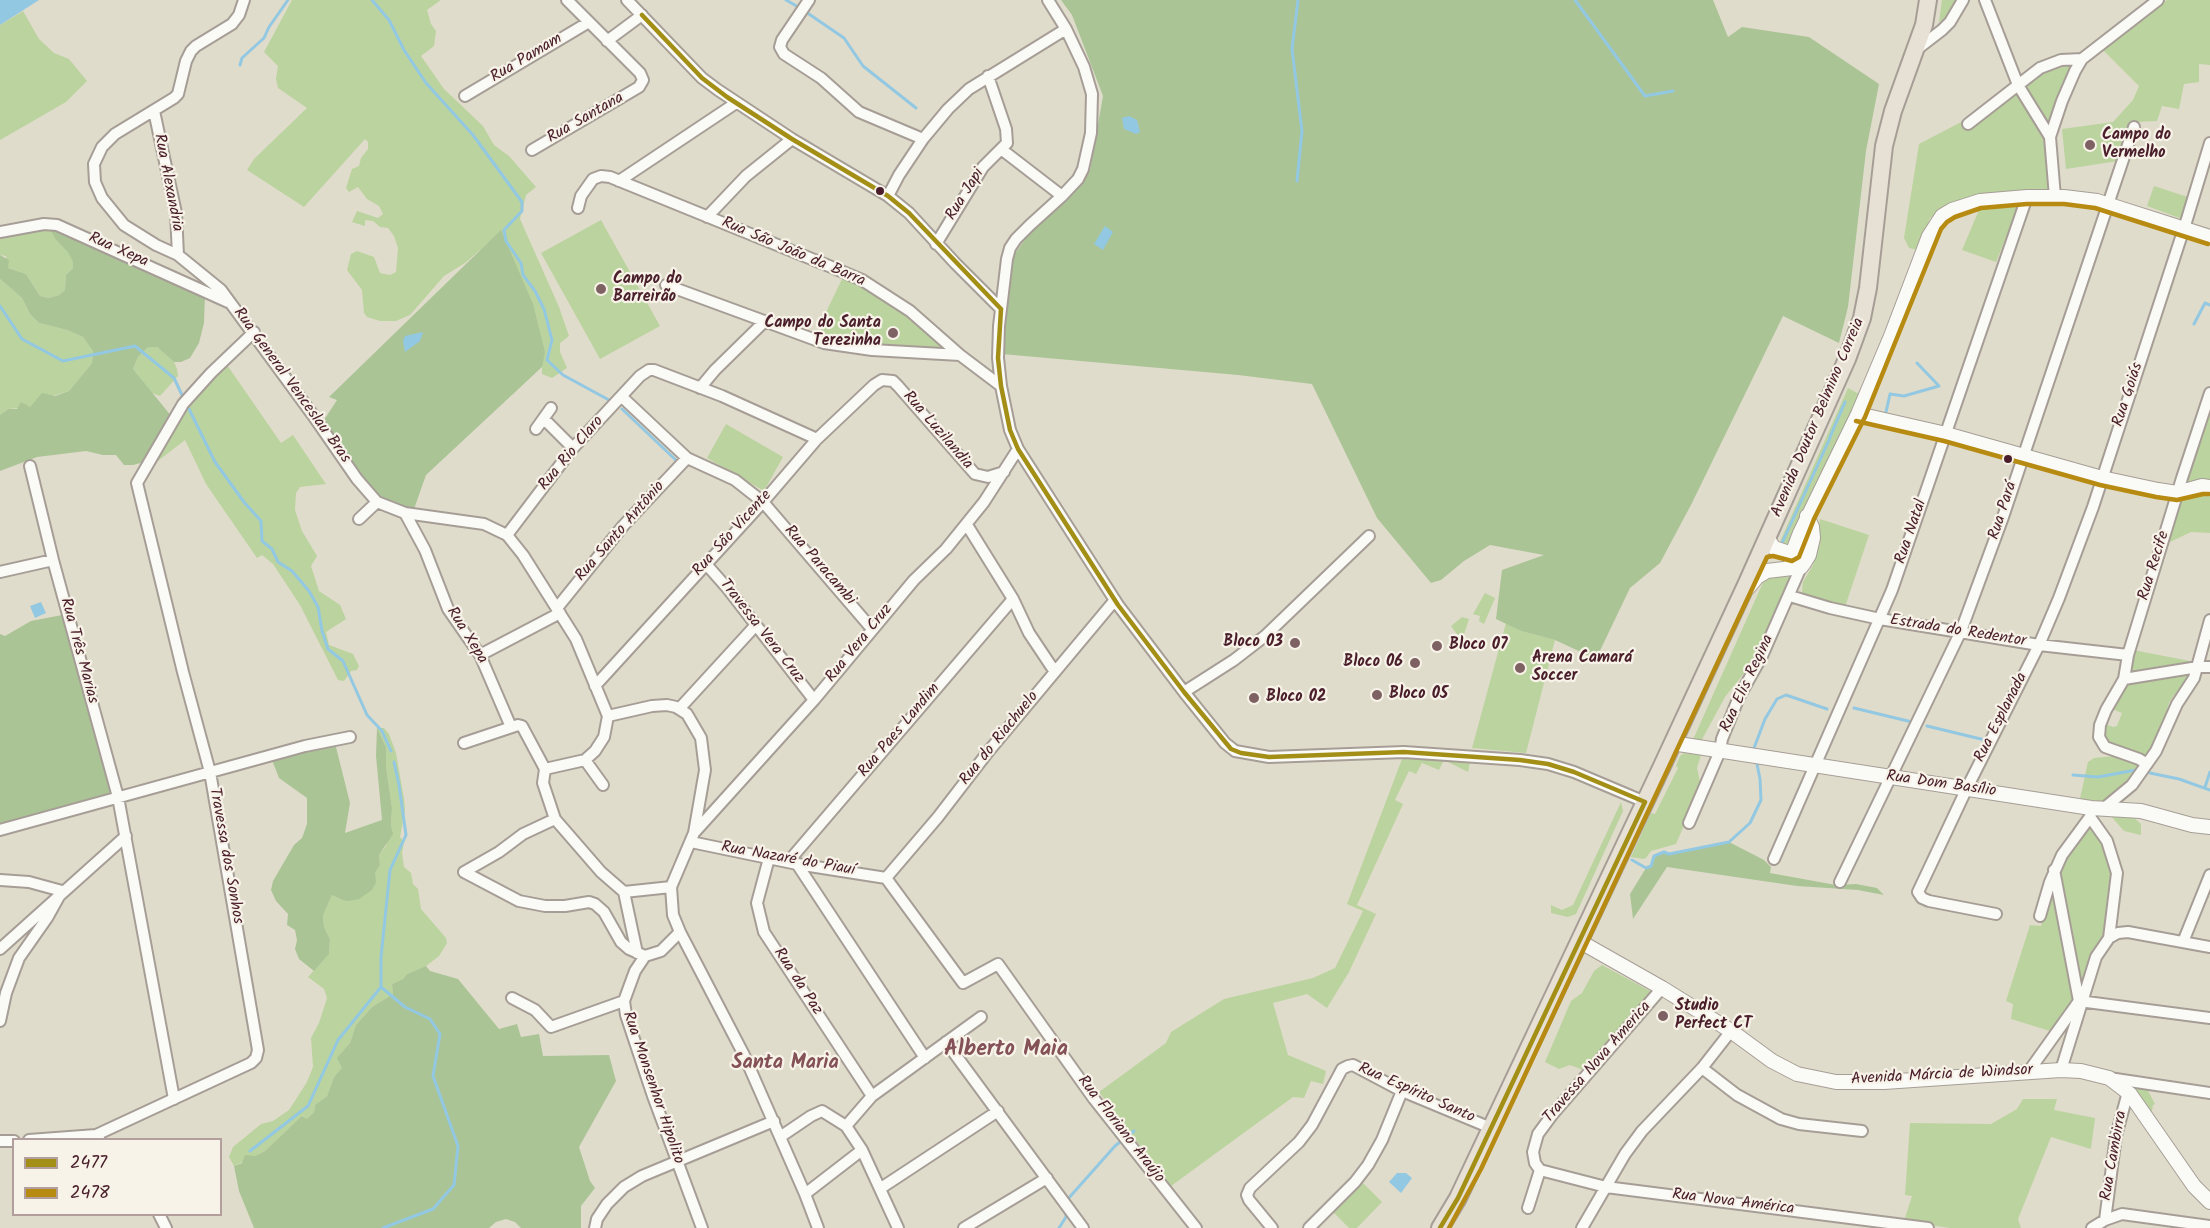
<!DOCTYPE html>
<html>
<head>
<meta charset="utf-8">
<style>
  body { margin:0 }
  #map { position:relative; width:2210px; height:1228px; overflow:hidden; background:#e0dccb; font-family:Kalam,sans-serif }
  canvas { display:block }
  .legend { position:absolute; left:12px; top:1138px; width:210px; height:78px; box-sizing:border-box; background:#f7f3e8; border:2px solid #b29e9c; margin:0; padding:8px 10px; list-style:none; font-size:18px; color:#4a1f2b }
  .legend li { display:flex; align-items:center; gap:12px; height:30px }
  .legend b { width:30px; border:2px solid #b29e9c }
</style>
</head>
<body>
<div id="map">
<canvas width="2210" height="1228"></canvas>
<ul class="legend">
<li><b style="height:8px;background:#a48f16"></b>2477</li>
<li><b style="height:8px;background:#b78b11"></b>2478</li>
</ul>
</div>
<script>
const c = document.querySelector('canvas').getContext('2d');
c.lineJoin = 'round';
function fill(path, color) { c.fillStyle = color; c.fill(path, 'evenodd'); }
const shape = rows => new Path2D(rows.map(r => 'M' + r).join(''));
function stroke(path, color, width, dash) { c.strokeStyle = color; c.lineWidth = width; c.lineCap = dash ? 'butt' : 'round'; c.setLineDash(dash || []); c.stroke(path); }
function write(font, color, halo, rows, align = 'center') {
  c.font = font + ' Kalam,sans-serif'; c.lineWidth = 4.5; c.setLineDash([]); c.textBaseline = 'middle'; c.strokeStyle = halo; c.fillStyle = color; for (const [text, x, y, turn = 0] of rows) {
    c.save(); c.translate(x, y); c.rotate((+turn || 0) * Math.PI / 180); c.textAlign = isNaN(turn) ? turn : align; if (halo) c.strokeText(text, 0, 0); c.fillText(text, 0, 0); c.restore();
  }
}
const green = shape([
  [292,0,441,0,427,10,431,24,436,31,434,46,421,56,444,89,483,126,494,145,509,156,536,187,526,195,520,219,559,307,569,336,560,343,560,352,567,368,552,378,542,374,542,367,494,238,465,263,444,276,410,315,396,321,380,321,367,317,364,313,362,290,347,270,351,254,357,251,374,257,380,273,390,275,396,272,398,248,394,236,388,228,380,227,373,221,365,220,365,226,352,222,357,211,378,218,383,214,379,206,367,199,358,187,349,192,346,188,352,169,359,166,361,158,368,149,368,142,365,139,304,207,247,170,254,159,307,108,278,88,276,79,278,66,264,52],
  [1942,0,1959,0,1948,16,1939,22],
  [2167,0,2210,0,2210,65,2199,64,2199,82,2184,84,2179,109,2162,106,2157,121,2136,122,2118,161,2066,169,2062,129,2113,122,2133,100,2139,86,2102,49],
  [23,11,39,39,54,53,69,59,87,81,66,102,0,140,0,25],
  [2073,63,2058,96,2049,130,2022,87,2037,76],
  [2017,93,2046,134,2050,191,1946,207,1930,218,1918,250,1909,248,1904,238,1919,144],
  [2154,186,2191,198,2185,220,2147,206],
  [2020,203,1996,262,1962,250,1979,210],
  [601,220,660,326,600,359,541,253],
  [53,228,56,240,69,252,73,262,73,268,66,275,65,290,59,295,49,298,40,296,26,274,8,268,6,256,0,255,0,235,12,232],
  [843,277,862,283,914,316,944,349,837,343,819,336,828,308],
  [0,279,22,298,30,314,39,323,67,330,83,337,93,350,92,363,69,391,36,401,30,407,8,409,0,415],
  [148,347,157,347,174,362,177,369,178,376,160,396,152,393,133,369,138,357],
  [225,362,281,443,293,435,326,484,300,487,296,493,295,510,302,531,317,556,311,566,319,591,340,605,346,619,326,632,329,645,353,654,359,666,357,670,351,671,344,681,338,680,300,605,273,564,262,555,257,558,206,484,185,440,150,467,178,419,197,393],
  [1848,388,1861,395,1788,547,1779,544],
  [2210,393,2210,484,2186,484,2182,478],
  [726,424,783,457,764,491,707,458],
  [2210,492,2210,533,2191,532,2168,543,2181,500],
  [1820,519,1869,535,1846,604,1841,608,1805,597,1802,591,1803,582,1814,563],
  [1769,575,1787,576,1792,579,1773,628,1753,662,1725,697,1699,745,1692,742,1765,578],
  [1485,593,1495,598,1484,624,1479,621,1480,616,1473,614],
  [1462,617,1469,619,1462,641,1451,626],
  [1506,623,1521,631,1555,640,1526,753,1472,748],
  [2133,650,2195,662,2135,674,2130,670],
  [2194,670,2182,689,2174,695,2169,703,2159,737,2148,759,2121,752,2103,739,2105,724,2113,727,2117,726,2122,713,2110,708,2126,681],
  [377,728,384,728,389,734,396,753,404,799,405,810,400,837,404,842,402,853,404,867,411,873,413,884,418,889,421,909,446,938,447,943,439,956,426,966,407,974,403,979,392,984,393,994,372,1007,356,1025,350,1043,345,1050,343,1068,334,1077,327,1096,315,1105,314,1112,307,1120,303,1116,265,1151,234,1166,229,1157,233,1147,261,1124,273,1121,289,1110,307,1082,313,1067,311,1038,319,1023,327,998,324,989,308,977,329,954,330,939,324,927,323,914,332,895,342,900,375,882,375,873,380,865,379,855,386,846,391,826,392,808,386,766,386,747],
  [1684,753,1701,755,1697,768,1701,786,1676,844,1651,851,1646,858,1643,859,1631,857,1651,813,1655,814,1678,768,1676,766,1680,756],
  [2115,756,2139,761,2142,769,2104,805,2079,803,2088,762,2094,758],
  [1418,757,1470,762,1468,772,1444,760,1439,770,1422,763,1416,774,1409,771,1395,800,1403,804,1357,905,1376,914,1349,972,1327,1008,1307,994,1273,1003,1288,1055,1326,1071,1323,1084,1311,1081,1304,1098,1293,1097,1171,1186,1099,1092,1166,1043,1171,1032,1224,999,1313,978,1335,968,1363,911,1347,904,1402,759],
  [1621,802,1623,811,1576,914,1568,917,1551,913,1551,905,1562,910,1573,905],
  [2109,814,2132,816,2141,824,2141,835,2124,831],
  [2090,821,2104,846,2111,868,2111,892,2102,941,2080,997,2059,873,2061,864],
  [2051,899,2059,903,2076,1002,2050,1031,2011,1019,2013,1004,2006,1001,2030,925,2041,926,2046,907],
  [1602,965,1652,992,1586,1071,1570,1065,1559,1069,1545,1062,1571,1001,1582,993,1594,971],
  [2129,1079,2143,1081,2155,1104,2153,1105,2151,1117],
  [2023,1099,2057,1099,2054,1110,2095,1118,2091,1149,2051,1137,2018,1219,2021,1228,1950,1228,1904,1221,1912,1196,1905,1195,1910,1123,1991,1124,2017,1109],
  [1362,1182,1382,1202,1357,1228,1349,1228,1333,1212]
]);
const forest = shape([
  [1061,0,1713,0,1728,37,1742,27,1809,37,1879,84,1866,151,1848,307,1839,343,1783,316,1692,503,1660,563,1630,588,1596,659,1555,640,1521,631,1496,619,1502,570,1544,555,1490,545,1464,561,1441,580,1431,583,1377,518,1312,384,1238,375,1002,354,1012,258,1061,187,1090,170,1103,96,1072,15],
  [53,228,205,295,204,323,199,343,190,358,181,362,174,362,157,347,148,347,138,357,133,369,172,417,144,462,133,465,124,465,116,455,103,455,86,451,37,457,0,471,0,415,8,409,17,409,21,402,30,407,42,393,55,396,69,391,92,363,93,351,83,337,67,330,39,323,30,314,22,298,0,279,0,255,9,260,8,268,26,274,40,296,49,298,59,295,65,290,66,275,73,268,73,262,68,252,56,240,51,231],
  [501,230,533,304,545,352,542,367,426,475,414,509,398,507,375,497,332,436,324,420,337,400,329,397],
  [62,615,111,794,0,824,0,634,5,636,31,621],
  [377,728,386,747,386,766,392,808,391,826,393,834,379,855,380,865,375,873,376,882,372,890,359,899,349,901,342,900,332,895,323,915,324,927,330,939,329,954,314,971,299,959,295,949,297,940,295,930,287,925,288,914,276,901,271,890,273,881,294,845,302,838,307,824,307,798,279,778,272,760,335,743,350,803,345,833,382,820,376,756],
  [1729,842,1764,860,1771,867,1770,873,1836,885,1856,884,1877,888,1884,895,1858,890,1797,886,1667,867,1633,919,1630,894,1646,868,1651,866,1654,856,1664,852,1669,854],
  [426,966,430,971,458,979,499,1029,517,1024,521,1037,539,1034,543,1056,609,1055,616,1081,579,1147,590,1181,595,1188,581,1206,581,1228,521,1228,515,1222,506,1219,496,1222,489,1228,254,1228,239,1191,234,1166,242,1163,245,1155,255,1156,265,1151,302,1116,307,1119,314,1112,315,1105,327,1096,334,1077,342,1068,337,1058,350,1043,356,1025,372,1007,393,994,392,984,403,979,407,974]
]);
const water = shape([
  [0,0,39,0,0,25],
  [1129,116,1137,120,1140,132,1136,134,1124,129,1122,118],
  [1105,226,1113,232,1103,250,1094,244],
  [423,332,420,341,405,352,403,341,405,336],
  [41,602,46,613,35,618,30,606],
  [1397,1173,1406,1173,1412,1178,1401,1193,1389,1182]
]);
const stream = shape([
  [372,0,389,20,404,50,426,83,473,135,522,202,522,211,504,230,506,241,521,263,523,275,535,291,544,309,552,340,547,360,563,375,609,400],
  [786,0,800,8],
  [1575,0,1645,96,1673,91],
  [806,12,844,38,863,66,916,108],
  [240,65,242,58,264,38,269,27,288,0],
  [1297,181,1302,131,1292,49,1298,0],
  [0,306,22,339,63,361,135,346,174,378,182,395],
  [2194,324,2205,303,2210,305],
  [189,409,215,462,244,502,261,521,262,541,272,549,278,562,292,571,309,591,318,607,322,631,328,649,343,661,367,715,382,731,391,751],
  [622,409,679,463],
  [1886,412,1890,394,1904,396,1939,386,1917,363],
  [1830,437,1845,402],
  [1782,543,1830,438],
  [1854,708,1912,722],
  [1927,726,1985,740],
  [1755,753,1754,748,1765,719,1777,699,1786,695,1827,709],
  [2150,773,2179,779,2210,790],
  [2073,775,2098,777,2136,770],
  [2205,787,2210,772],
  [1632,860,1646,868,1651,866,1654,856,1664,852,1669,854,1729,842,1750,823,1761,800,1760,779,1756,759],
  [250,1151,308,1106,338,1040,381,987],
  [1067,1200,1115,1146,1134,1131],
  [383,1228,433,1209,454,1185,458,1146,433,1076,440,1034,430,1019,405,1007,381,987,381,957,390,870,406,835,399,785,394,762],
  [1059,1228,1066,1217,1066,1210]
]);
const minor = shape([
  [244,0,239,15,232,24,196,46,191,51,186,61,178,94,174,98,115,134,102,147,94,164,95,182,102,198,124,225,156,245,178,255,221,290,312,414,357,479,377,502,405,513,484,524,507,535,523,555,576,639,608,716,652,706,667,705,676,707,687,714,701,738,705,770,694,833,671,887,673,915,680,932,744,1055,805,1194,818,1228],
  [627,0,702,78,718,90,792,139,888,196,909,213,955,263,1001,309],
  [809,0,782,40,780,47,784,54,821,78,859,112,923,139],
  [1048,0,1066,29,1084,67,1092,94,1091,133,1083,169,1078,179,1062,196,1030,225,1016,239,1010,248,1007,259,999,326,998,358,1001,386,1010,430,1018,449,1118,605,1184,692,1225,743,1235,751,1269,757,1404,752,1520,760,1548,764,1574,772,1645,802],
  [1985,0,2018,85,2050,137],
  [607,41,642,15],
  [1916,50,1942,30,1950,22,1963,0],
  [465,96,589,22],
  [154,111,176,213,178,255],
  [1968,124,2040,68,2061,60,2082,59],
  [1001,149,1062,196],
  [532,150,639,87,643,80,640,73,567,0],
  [619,181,736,103],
  [888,196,899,175,923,139,948,109,969,89,1066,29],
  [2055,197,2050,137,2062,101,2075,71,2082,59,2158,0],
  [578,208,581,196,593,179,601,176,610,177,829,266,862,280,910,311,960,355,1001,386],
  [707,217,746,176,792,139],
  [0,232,44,224,57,225,228,302],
  [936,244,983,167,1007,143,1006,129,988,76],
  [666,285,824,343,872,350,960,355],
  [700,388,715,370,765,321],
  [622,397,687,458,735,480,763,502,872,629],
  [544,419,573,448],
  [536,429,551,408],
  [30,466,53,560,118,797,174,1099],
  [405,513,425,550,448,609,480,655,511,727],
  [359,519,377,502],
  [967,525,1013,599,1029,633,1055,672],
  [507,535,573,448,640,376,649,370,654,370,722,396,817,439],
  [706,564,728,589,814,700],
  [0,572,53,560],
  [1790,596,1830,608,1880,619,2039,645,2128,655],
  [557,608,623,526,687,458],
  [480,655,560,613],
  [2124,679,2198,667,2210,667],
  [595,686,763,502,817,439,874,385,882,380,893,381,898,386,975,474,988,477,1004,472],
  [1184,692,1234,660,1265,636,1369,536],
  [679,709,756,625],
  [464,743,518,725,522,726,545,769,543,783,555,819,601,872,624,892],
  [585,760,603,785],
  [2147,764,2139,759,2105,747,2099,737,2100,725,2106,710,2124,679,2128,655,2182,478,2210,393],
  [545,769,585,760,595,751,604,737,608,716],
  [2103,809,2132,785,2156,751,2177,704,2194,678,2210,620],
  [1689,823,1720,751,1722,739,1739,697,1762,656,1801,567],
  [0,830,305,746,350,737],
  [694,833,814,700,914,580,946,549,984,502,1018,449],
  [691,842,797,864,886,878],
  [769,858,757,903,764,932,872,1096],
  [1774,859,1892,590,2027,197],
  [788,862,1013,599],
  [797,864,925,1058],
  [464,872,519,901,545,906,565,906,589,902,595,904,604,912,621,942,629,949,645,956],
  [464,872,499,852,523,834,555,819],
  [886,878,963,983,998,964,1094,1099,1196,1228],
  [886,878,938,817,988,752,1115,600],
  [0,880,29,882,62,891,47,918,19,958,6,993,0,1021],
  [1840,882,1961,631,2003,517,2134,127],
  [624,892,637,953],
  [624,892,671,887],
  [1996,914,1929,901,1922,898,1918,892,1967,788,2039,645,2059,598,2093,507,2187,219,2210,143],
  [2040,916,2050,882,2062,855,2090,817,2091,813],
  [680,932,661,951,645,956,635,971,624,1001,626,1015,653,1096,702,1228],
  [2109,938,2118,933,2128,932,2210,947],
  [2183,942,2210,875],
  [0,949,126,836],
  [512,998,535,1010,551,1027,624,1001],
  [2079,1001,2210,1018],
  [946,1042,1083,1228],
  [1702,1068,1737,1095,1781,1119,1799,1124,1862,1131],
  [2061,1070,2096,957,2109,938,2117,873,2107,841,2090,817],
  [2029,1071,2079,1001,2054,870],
  [2109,1078,2210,1093],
  [846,1126,872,1096,981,1017],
  [96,1135,251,1063,256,1058,258,1050,210,772,183,672,137,483,183,404,211,373,254,332],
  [780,1137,811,1116,822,1111,846,1126,862,1150,898,1228],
  [29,1140,96,1135,99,1138],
  [0,1141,14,1141],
  [1540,1170,1606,1187,1928,1228],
  [881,1188,998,1111],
  [805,1194,862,1150],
  [1528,1208,1540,1170,1535,1163,1533,1152,1538,1134,1552,1115,1662,988],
  [159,1214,166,1228],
  [2105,1220,2116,1136,2128,1092],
  [595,1228,597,1219,607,1204,624,1187,642,1176,774,1121],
  [964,1228,1047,1178],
  [1272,1228,1249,1200,1247,1195,1250,1188,1299,1142,1312,1125,1342,1069,1348,1066,1353,1065,1402,1091,1491,1128],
  [1309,1228,1355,1182,1368,1165,1382,1140,1402,1091],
  [1582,1228,1625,1154,1642,1131,1702,1068,1731,1031],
  [2092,1228,2105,1220,2122,1214,2210,1226]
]);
const tertiary = shape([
  [1858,414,1946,434,2102,478,2158,490,2177,493,2202,486,2210,487],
  [1767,538,1774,548,1792,554],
  [1791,567,1792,554,1800,533,1858,414,1891,336,1929,236,1942,216,1952,210,1980,201,2027,197,2064,197,2097,201,2210,237],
  [1748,588,1757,577,1767,571,1801,567,1804,563,1809,555,1813,538,1812,527,1807,516],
  [1672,743,2091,808,2141,811,2192,825,2210,827],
  [1579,941,1662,988,1731,1031,1772,1061,1797,1074,1836,1082,1884,1082,2061,1070,2081,1071,2109,1078,2130,1094,2194,1186,2210,1202]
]);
const primary = shape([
  [1440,1228,1458,1198,1662,766,1746,585,1847,359,1862,318,1868,288,1884,146,1893,111,1924,25,1928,0]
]);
const bus1 = shape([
  [642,15,702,78,727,97,792,139,888,196,909,213,1001,309],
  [1001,309,998,358,1001,386,1010,430,1018,449,1118,605,1184,692,1231,749,1241,753,1269,757,1404,752,1520,760,1548,764,1574,772,1645,802],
  [1440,1228,1458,1198,1645,802]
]);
const bus2 = shape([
  [1856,421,1944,441,2100,485,2156,497,2177,500,2203,494,2209,494],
  [1449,1228,1481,1169,1767,557,1773,556,1792,561,1799,557,1814,519,1865,417,1941,229,1947,222,1955,217,1981,208,2027,204,2064,204,2095,208,2208,244]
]);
const markers = [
  [2090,145,6,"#7e6163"],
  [880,191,5,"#4a1f2b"],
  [601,289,6,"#7e6163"],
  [893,333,6,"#7e6163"],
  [2008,459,5,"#4a1f2b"],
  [1295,643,6,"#7e6163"],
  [1437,646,6,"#7e6163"],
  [1415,663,6,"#7e6163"],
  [1520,668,6,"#7e6163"],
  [1377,695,6,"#7e6163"],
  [1254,698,6,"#7e6163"],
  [1663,1016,6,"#7e6163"]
];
const streetNames = [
  ["Rua Pamam",527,59,-31],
  ["Rua Santana",586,119,-30],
  ["Rua Alexandria",167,183,79],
  ["Rua Japi",966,195,-58],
  ["Rua Xepa",118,251,24],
  ["Rua São João da Barra",793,253,23],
  ["Rua General Venceslau Bras",291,386,54],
  ["Rua Goiás",2129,395,-72],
  ["Avenida Doutor Belmino Correia",1819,418,-67],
  ["Rua Luzilandia",937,431,49],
  ["Rua Rio Claro",572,454,-50],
  ["Rua Pará",2004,511,-72],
  ["Rua Santo Antônio",621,532,-49],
  ["Rua Natal",1912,532,-71],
  ["Rua São Vicente",733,534,-48],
  ["Rua Paracambi",819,566,49],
  ["Rua Recife",2155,566,-73],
  ["Travessa Vera Cruz",761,632,52],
  ["Estrada do Redentor",1958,632,9],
  ["Rua Xepa",466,636,58],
  ["Rua Vera Cruz",860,644,-51],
  ["Rua Três Marias",78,651,75],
  ["Rua Elis Regina",1748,684,-65],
  ["Rua Esplanada",2002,718,-63],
  ["Rua Paes Landim",900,731,-50],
  ["Rua do Riachuelo",1000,739,-51],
  ["Rua Dom Basílio",1941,785,8],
  ["Travessa dos Sonhos",225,856,80],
  ["Rua Nazaré do Piauí",788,860,10],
  ["Rua da Paz",797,982,57],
  ["Travessa Nova America",1598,1063,-49],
  ["Avenida Márcia de Windsor",1942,1076,-3],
  ["Rua Monsenhor Hipolito",652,1088,71],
  ["Rua Espírito Santo",1416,1094,24],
  ["Rua Floriano Araújo",1120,1130,52],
  ["Rua Cambirra",2115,1156,-80],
  ["Rua Nova América",1733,1203,7]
];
const poiNames = [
  ["Campo do",2102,136],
  ["Vermelho",2102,154],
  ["Campo do",613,280],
  ["Barreirão",613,298],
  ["Campo do Santa",881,324,"right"],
  ["Terezinha",881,342,"right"],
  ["Bloco 03",1283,643,"right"],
  ["Bloco 07",1449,646],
  ["Arena Camará",1532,659],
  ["Soccer",1532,677],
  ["Bloco 06",1403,663,"right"],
  ["Bloco 05",1389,695],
  ["Bloco 02",1266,698],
  ["Studio",1675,1007],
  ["Perfect CT",1675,1025]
];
const quarterNames = [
  ["Santa Maria",785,1065]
];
const districtNames = [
  ["Alberto Maia",1006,1051]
];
fill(green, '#bbd39e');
fill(forest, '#aac496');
fill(water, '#93c8e2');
stroke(stream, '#93c8e2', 3);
stroke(minor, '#a69e96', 14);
stroke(tertiary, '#a69e96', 16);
stroke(primary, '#a69e96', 20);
stroke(minor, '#fafaf7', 10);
stroke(tertiary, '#fafaf7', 14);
stroke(primary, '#e7e0d4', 16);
stroke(bus1, '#a48f16', 4.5);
stroke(bus2, '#b78b11', 4.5);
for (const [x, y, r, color] of markers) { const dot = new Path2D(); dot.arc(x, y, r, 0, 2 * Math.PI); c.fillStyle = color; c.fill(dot); stroke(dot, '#f7f3e8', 2); }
write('16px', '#4a1f2b', '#f7f3e8', streetNames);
write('bold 16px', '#4a1f2b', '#f7f3e8', poiNames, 'left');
write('bold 20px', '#835157', '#f7f3e8', quarterNames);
write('bold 22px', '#835157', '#f7f3e8', districtNames);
</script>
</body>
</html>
